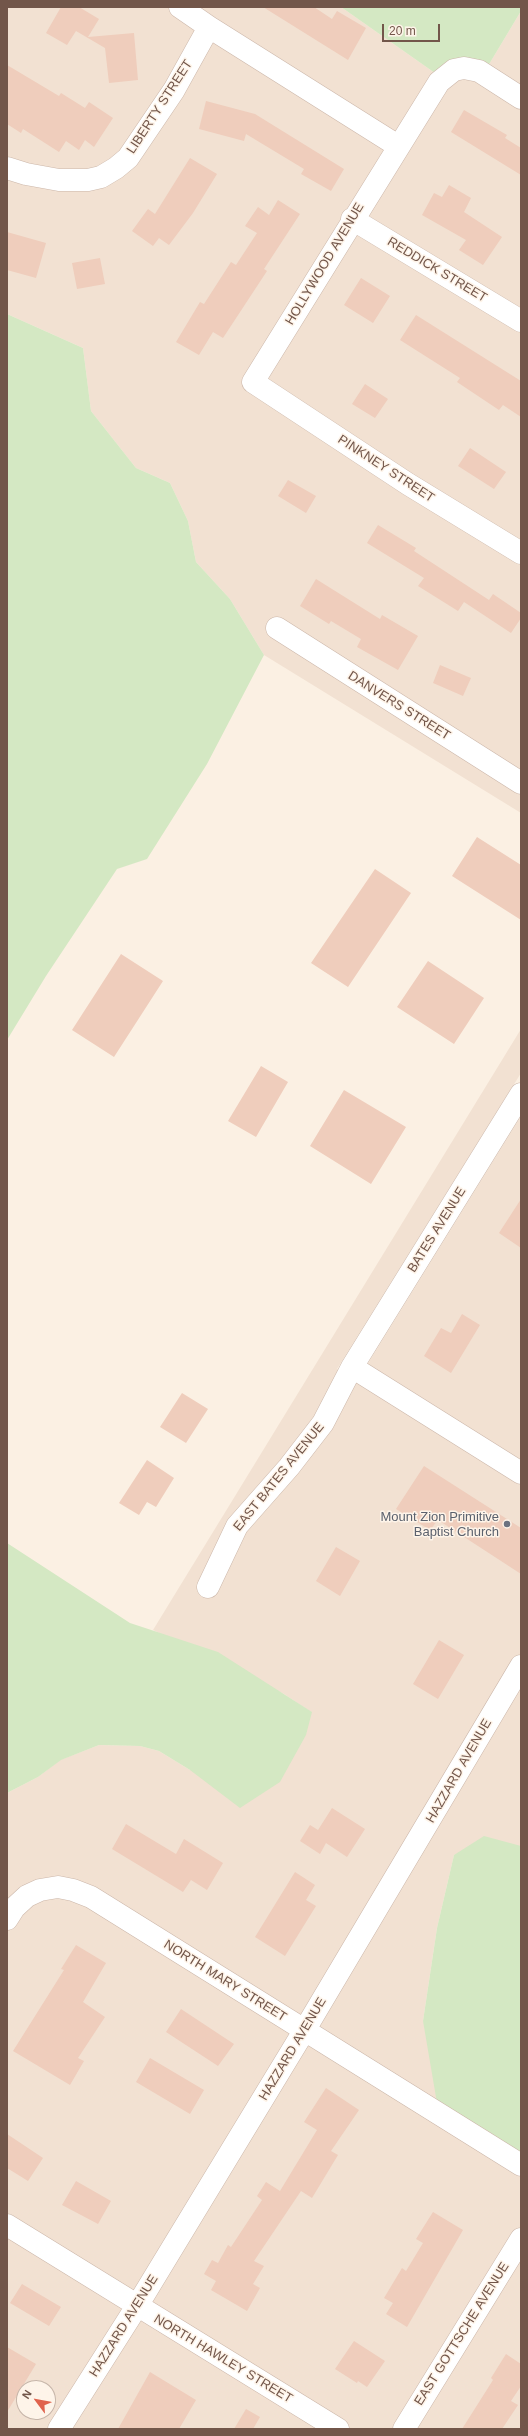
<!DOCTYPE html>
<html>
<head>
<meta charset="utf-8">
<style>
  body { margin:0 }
  #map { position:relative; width:528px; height:2436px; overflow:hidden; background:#fbf0e3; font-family:Helvetica,sans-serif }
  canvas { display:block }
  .frame { position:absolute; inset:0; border:8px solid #72564a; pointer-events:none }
  .north { position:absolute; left:16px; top:2380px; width:40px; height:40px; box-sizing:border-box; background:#fef4e9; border:1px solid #c6b5a9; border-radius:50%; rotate:302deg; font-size:11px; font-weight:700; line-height:16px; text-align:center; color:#72564a }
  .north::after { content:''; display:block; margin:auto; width:14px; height:18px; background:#e0634d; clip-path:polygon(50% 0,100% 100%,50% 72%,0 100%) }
  .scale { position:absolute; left:382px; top:24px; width:58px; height:18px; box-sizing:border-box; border:2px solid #72564a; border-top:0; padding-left:5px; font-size:12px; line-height:14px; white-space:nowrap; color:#72564a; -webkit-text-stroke:3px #fef4e9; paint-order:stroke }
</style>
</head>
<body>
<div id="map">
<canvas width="528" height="2436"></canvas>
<div class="frame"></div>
<div class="north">N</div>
<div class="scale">20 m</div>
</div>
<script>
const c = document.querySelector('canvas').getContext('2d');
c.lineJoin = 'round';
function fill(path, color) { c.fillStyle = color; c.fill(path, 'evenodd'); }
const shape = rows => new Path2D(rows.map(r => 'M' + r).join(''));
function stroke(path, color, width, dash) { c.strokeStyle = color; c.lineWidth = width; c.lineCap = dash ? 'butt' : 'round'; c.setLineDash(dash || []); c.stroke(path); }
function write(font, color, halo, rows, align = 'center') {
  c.font = font + ' Helvetica,sans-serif'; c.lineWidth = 3; c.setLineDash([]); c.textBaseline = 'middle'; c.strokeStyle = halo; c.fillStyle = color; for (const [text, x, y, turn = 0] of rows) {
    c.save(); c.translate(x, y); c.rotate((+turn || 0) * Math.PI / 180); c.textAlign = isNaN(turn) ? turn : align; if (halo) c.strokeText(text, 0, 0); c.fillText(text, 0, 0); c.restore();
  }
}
const residential = shape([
  [7,7,341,7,442,78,485,71,521,11,521,813,264,655,230,599,196,562,188,521,170,483,136,468,91,411,83,348,7,314],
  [521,1029,521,1073,337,1369,521,1485,521,1846,454,1855,437,1928,423,2021,521,2158,521,2429,7,2429,7,1793,38,1777,60,1760,99,1745,140,1746,159,1751,190,1770,311,1712,284,1694,153,1630],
  [24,2388,48,2388,48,2412,24,2412],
  [521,1116,521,1462,367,1365]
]);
const green = shape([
  [341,7,521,7,521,11,485,71,442,78],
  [7,314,83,348,91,411,136,468,170,483,188,521,196,562,230,599,264,655,207,764,147,859,117,869,46,976,7,1040],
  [7,1543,130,1623,218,1652,312,1712,306,1735,280,1782,240,1808,190,1770,159,1751,140,1746,99,1745,61,1760,38,1777,7,1793],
  [484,1836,521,1846,521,2158,438,2109,423,2021,437,1928,454,1855]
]);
const building = shape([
  [61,7,79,7,99,19,88,37,134,33,138,80,109,83,105,48,76,31,67,45,46,33],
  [263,7,314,7,332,19,337,11,366,28,348,60],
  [7,65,59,96,61,93,85,108,89,102,113,118,94,147,85,140,79,150,66,141,59,152,23,129,21,133,7,124],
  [206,101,255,114,344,169,331,191,301,174,304,169,246,134,244,141,199,129],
  [464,110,507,135,505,138,521,148,521,175,451,132],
  [190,158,217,174,193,213,169,245,159,238,153,246,132,231,148,209,155,214],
  [449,185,471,198,464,212,502,237,483,265,459,250,466,240,422,215,434,193,442,197],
  [278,200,300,214,264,269,267,271,223,338,213,332,199,355,176,342,200,302,204,304,231,262,236,265,257,233,245,226,258,207,269,215],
  [7,232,46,243,36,278,7,270],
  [100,258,105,284,77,289,72,263],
  [361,278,390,296,373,323,344,305],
  [416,315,521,381,521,417,503,405,499,410,457,382,460,378,400,340],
  [365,384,388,399,375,418,352,404],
  [470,448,506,472,494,489,458,466],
  [288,480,316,496,306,513,278,496],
  [378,525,416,548,414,551,489,600,493,594,521,613,521,618,511,633,464,602,458,611,418,586,424,578,367,543],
  [316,579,380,619,382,615,418,636,398,670,357,647,361,639,331,621,329,624,300,606],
  [440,665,471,678,463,696,433,683],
  [477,837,521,865,521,920,452,876],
  [375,869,411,893,348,987,311,963],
  [121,954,163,981,114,1057,72,1030],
  [428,961,484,998,454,1044,397,1007],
  [261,1066,288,1082,256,1137,228,1121],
  [344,1090,406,1127,371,1184,310,1146],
  [521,1199,521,1248,499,1233],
  [462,1314,480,1325,451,1373,424,1356,441,1328,451,1333],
  [182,1393,208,1409,186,1443,160,1427],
  [147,1460,174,1478,156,1507,147,1502,139,1515,119,1503],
  [424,1466,521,1528,521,1574,438,1520,430,1530,396,1509],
  [336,1547,360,1561,340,1596,316,1581],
  [439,1640,464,1655,438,1699,413,1684],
  [332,1808,365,1829,347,1857,326,1843,320,1854,300,1841,310,1825,318,1830],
  [126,1824,176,1854,184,1839,223,1863,207,1890,191,1880,183,1892,112,1849],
  [295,1872,315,1885,306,1900,316,1906,285,1956,255,1937],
  [76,1945,106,1963,83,2002,105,2017,78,2058,84,2061,70,2085,13,2051,64,1970,61,1969],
  [181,2009,234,2044,218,2066,166,2032],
  [150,2058,204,2090,190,2114,136,2082],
  [326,2088,359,2110,331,2151,338,2155,312,2198,301,2191,254,2261,264,2266,253,2284,260,2288,247,2311,211,2290,216,2281,204,2274,212,2260,218,2263,228,2245,231,2247,262,2200,257,2196,266,2182,280,2191,317,2130,304,2122],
  [7,2134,43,2158,28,2181,7,2168],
  [76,2181,111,2201,98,2224,62,2205],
  [433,2212,463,2230,407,2327,386,2314,393,2303,384,2298,402,2268,406,2271,423,2243,416,2239],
  [22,2284,61,2307,49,2326,10,2303],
  [354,2341,385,2361,367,2387,358,2381,357,2383,335,2369],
  [7,2347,36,2364,7,2412],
  [506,2354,521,2364,521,2386,511,2401,518,2405,502,2429,462,2429,493,2380,491,2378],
  [150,2372,196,2400,179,2429,118,2429],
  [246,2409,260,2417,253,2429,234,2429]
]);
const minor = shape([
  [209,27,398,146],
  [521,98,479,71,464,68,454,70,439,82,253,382,408,484,521,553],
  [7,168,26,174,59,180,88,180,101,177,116,168,128,158,174,90,209,27,180,7],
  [352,219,521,321],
  [277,628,521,783],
  [352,1367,521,1473],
  [208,1587,237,1526,289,1467,323,1423,352,1367,521,1094],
  [7,1919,14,1908,27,1896,40,1890,58,1887,73,1890,91,1897,521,2165],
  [7,2225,338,2429],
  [59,2429,137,2306,304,2031,521,1666],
  [404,2429,521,2239]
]);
const markers = [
  [507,1524,4,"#6b7280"]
];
const streetNames = [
  ["LIBERTY STREET",160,107,-57],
  ["HOLLYWOOD AVENUE",325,264,-59],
  ["REDDICK STREET",437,270,31],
  ["PINKNEY STREET",386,469,33],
  ["DANVERS STREET",399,706,32],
  ["BATES AVENUE",437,1230,-58],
  ["EAST BATES AVENUE",279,1477,-51],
  ["HAZZARD AVENUE",459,1771,-60],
  ["NORTH MARY STREET",225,1981,32],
  ["HAZZARD AVENUE",293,2049,-59],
  ["HAZZARD AVENUE",124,2326,-58],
  ["EAST GOTTSCHE AVENUE",462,2334,-58],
  ["NORTH HAWLEY STREET",223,2359,31]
];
const worshipNames = [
  ["Mount Zion Primitive",499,1517],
  ["Baptist Church",499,1532]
];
fill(residential, '#f2e1d2');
fill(green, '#d4e8c3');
fill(building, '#efcdbc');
stroke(minor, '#ccb7aa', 23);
stroke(minor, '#fff', 22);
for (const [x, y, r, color] of markers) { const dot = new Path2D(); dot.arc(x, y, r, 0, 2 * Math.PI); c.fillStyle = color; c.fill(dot); stroke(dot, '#fef4e9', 1.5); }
write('13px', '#72564a', '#fef4e9', streetNames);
write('13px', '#5b616d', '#fef4e9', worshipNames, 'right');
</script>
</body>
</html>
